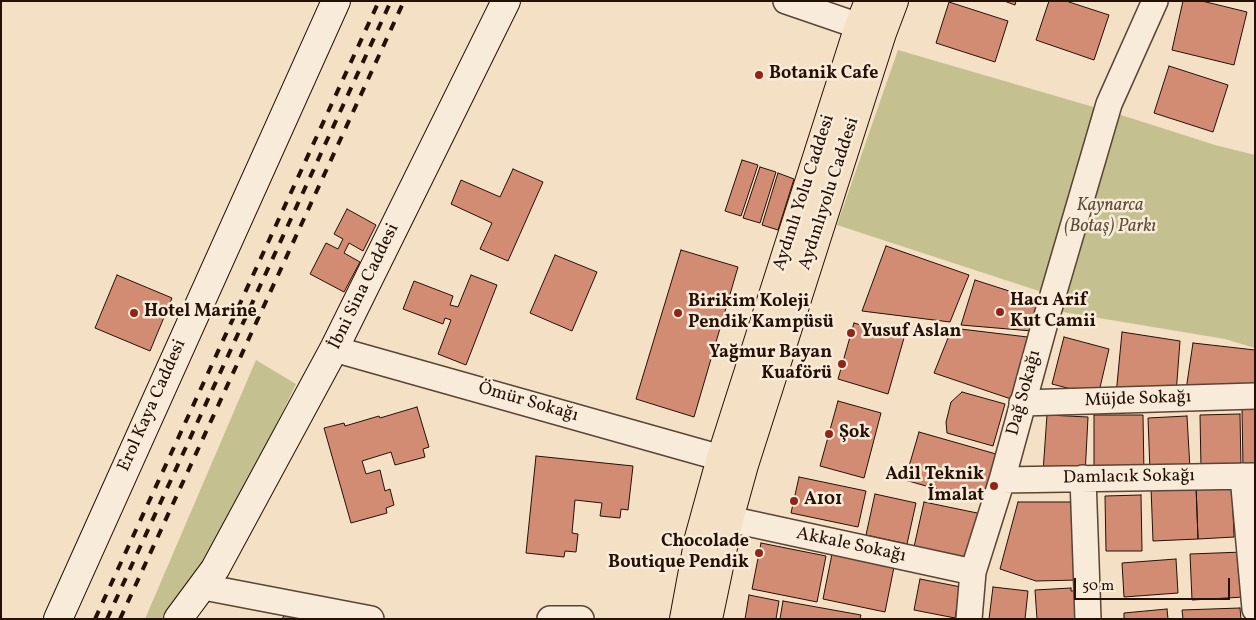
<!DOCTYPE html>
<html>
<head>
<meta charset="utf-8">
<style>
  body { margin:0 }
  #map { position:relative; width:1256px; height:620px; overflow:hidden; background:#f4e0c4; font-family:Vollkorn,serif }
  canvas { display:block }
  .frame { position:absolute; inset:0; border:2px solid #251006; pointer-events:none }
  .scale { position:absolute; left:1074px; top:578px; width:156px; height:22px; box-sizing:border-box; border:2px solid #251006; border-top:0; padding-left:6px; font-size:15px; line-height:18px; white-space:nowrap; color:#251006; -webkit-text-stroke:4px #f8ebd9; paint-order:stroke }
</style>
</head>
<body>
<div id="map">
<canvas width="1256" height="620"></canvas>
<div class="frame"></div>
<div class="scale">50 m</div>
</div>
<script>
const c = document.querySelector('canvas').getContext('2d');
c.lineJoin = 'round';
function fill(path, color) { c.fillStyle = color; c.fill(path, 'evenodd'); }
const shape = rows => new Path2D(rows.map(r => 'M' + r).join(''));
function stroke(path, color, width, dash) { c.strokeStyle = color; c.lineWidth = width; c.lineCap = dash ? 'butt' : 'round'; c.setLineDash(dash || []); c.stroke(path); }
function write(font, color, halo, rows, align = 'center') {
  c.font = font + ' Vollkorn,serif'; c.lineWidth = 5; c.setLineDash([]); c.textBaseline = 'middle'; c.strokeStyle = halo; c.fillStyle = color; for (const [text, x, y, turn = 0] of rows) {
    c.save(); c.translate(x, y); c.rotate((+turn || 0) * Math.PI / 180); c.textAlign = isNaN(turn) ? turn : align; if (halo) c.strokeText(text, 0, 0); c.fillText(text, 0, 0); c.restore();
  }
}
const green = shape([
  [898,50,1121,115,1215,145,1255,155,1255,348,1225,339,1051,310,1042,292,837,225],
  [256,360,296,384,209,563,164,619,145,619]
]);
const building = shape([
  [1004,1,1016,1,1015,5,1004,1],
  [1049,1,1066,1,1109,15,1094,60,1036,40,1049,1],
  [1183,1,1202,1,1247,12,1234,65,1172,50,1183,1],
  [949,2,1008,21,995,62,936,43,949,2],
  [1169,66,1228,85,1213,132,1154,113,1169,66],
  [742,160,758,165,741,216,725,211,742,160],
  [760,167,776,172,760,223,743,218,760,167],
  [513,169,543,182,508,261,480,249,492,223,451,204,461,180,500,197,513,169],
  [778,173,794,179,778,230,762,225,778,173],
  [347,209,376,225,363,251,349,243,344,253,360,262,344,292,310,274,326,243,338,249,343,239,334,234,347,209],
  [886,246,969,275,950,322,862,311,886,246],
  [681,250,738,267,694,417,636,399,681,250],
  [555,255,597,272,572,331,530,313,555,255],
  [117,275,172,298,150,351,95,328,117,275],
  [471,275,497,285,466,365,438,354,451,320,445,318,443,324,403,309,414,281,453,296,450,305,458,307,471,275],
  [975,280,1037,300,1032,331,961,325,975,280],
  [854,323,904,338,888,394,838,379,854,323],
  [952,328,1036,338,1017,401,934,373,952,328],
  [1122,332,1180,341,1176,394,1116,395,1122,332],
  [1064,337,1109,349,1098,396,1052,384,1064,337],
  [1193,343,1255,350,1255,390,1186,390,1193,343],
  [962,392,1005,404,993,446,947,433,946,422,951,402,962,392],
  [838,401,881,413,864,478,820,466,838,401],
  [417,407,429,447,423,449,425,457,395,465,391,452,362,461,366,474,380,470,385,491,390,489,394,505,386,508,387,513,351,523,324,428,344,423,345,426,379,416,380,418,417,407],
  [1255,407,1255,469,1243,469,1242,408,1255,407],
  [1240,414,1241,468,1201,468,1200,415,1240,414],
  [1047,415,1088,417,1085,475,1043,472,1047,415],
  [1094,415,1143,415,1144,475,1094,475,1094,415],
  [1187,416,1190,469,1150,471,1148,418,1187,416],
  [919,432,1003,456,989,504,905,480,919,432],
  [536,456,633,466,628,510,621,509,620,518,600,516,602,503,575,500,572,533,578,534,576,552,565,551,564,557,526,553,536,456],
  [799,477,866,491,858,527,791,513,799,477],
  [1232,484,1234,537,1198,539,1196,485,1232,484],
  [1196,485,1198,539,1153,541,1151,487,1196,485],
  [875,494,916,503,907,544,866,535,875,494],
  [1141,495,1142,551,1106,551,1105,496,1141,495],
  [924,502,982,514,973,559,914,547,924,502],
  [1018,502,1076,502,1078,580,1036,581,1000,569,1018,502],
  [761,543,826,556,817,602,752,589,761,543],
  [1243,552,1244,597,1192,600,1190,554,1243,552],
  [832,554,894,567,885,612,823,599,832,554],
  [1176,559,1178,593,1124,597,1122,563,1176,559],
  [920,579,961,587,961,608,957,607,955,618,914,610,920,579],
  [993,587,1028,591,1025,619,989,619,993,587],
  [1071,588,1071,591,1086,590,1087,619,1037,619,1035,590,1071,588],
  [749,595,779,601,776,619,745,619,749,595],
  [783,601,861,615,860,619,780,619,783,601],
  [1240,608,1241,619,1183,619,1182,610,1240,608],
  [288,609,303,619,282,619,288,609],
  [1167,609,1168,619,1124,619,1124,613,1167,609]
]);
const street = shape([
  [786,1,859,26],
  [334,349,721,458],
  [1022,403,1255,396],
  [1243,476,1255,609],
  [1083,478,1088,619],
  [1002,480,1255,476],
  [729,519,973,572],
  [209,588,371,619],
  [550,619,581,619],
  [969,619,973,572,1002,480,1046,319,1109,104,1155,1]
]);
const secondary = shape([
  [58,619,336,1],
  [178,619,215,569,334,349,506,1]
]);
const primary = shape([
  [684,619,699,538,721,458,859,26,869,1],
  [708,619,729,519,744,465,882,33,894,1]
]);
const rail = shape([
  [95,619,379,1],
  [107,619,391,1],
  [120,619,404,1]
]);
const markers = [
  [759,75,5,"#8f2418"],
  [1000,312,5,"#8f2418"],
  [134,313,5,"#8f2418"],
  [678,313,5,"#8f2418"],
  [851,333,5,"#8f2418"],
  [842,364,5,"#8f2418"],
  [829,434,5,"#8f2418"],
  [994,486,5,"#8f2418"],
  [794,501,5,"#8f2418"],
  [759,553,5,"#8f2418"]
];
const poiNames = [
  ["Botanik Cafe",769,75],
  ["Hacı Arif",1010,302],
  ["Kut Camii",1010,323],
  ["Birikim Koleji",688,303],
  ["Pendik Kampüsü",688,324],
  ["Hotel Marine",144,313],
  ["Yusuf Aslan",861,333],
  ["Yağmur Bayan",832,354,"right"],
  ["Kuaförü",832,375,"right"],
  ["Şok",839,434],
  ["Adil Teknik",984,476,"right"],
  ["İmalat",984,497,"right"],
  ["A101",804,501],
  ["Chocolade",749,543,"right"],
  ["Boutique Pendik",749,564,"right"]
];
const streetNames = [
  ["Aydınlı Yolu Caddesi",805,193,-72],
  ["Aydınlıyolu Caddesi",830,194,-72],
  ["İbni Sina Caddesi",365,287,-64],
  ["Dağ Sokağı",1025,393,-75],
  ["Müjde Sokağı",1138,400,-2],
  ["Ömür Sokağı",528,403,16],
  ["Erol Kaya Caddesi",153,406,-66],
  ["Damlacık Sokağı",1129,478,-1],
  ["Akkale Sokağı",851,546,12]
];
const parkNames = [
  ["Kaynarca",1110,207],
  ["(Botaş) Parkı",1110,228]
];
fill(green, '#c4c08f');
fill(building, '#d38c74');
stroke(building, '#251006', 1);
stroke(street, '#594436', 28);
stroke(secondary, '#251006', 30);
stroke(primary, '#251006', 30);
stroke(street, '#f8ebd9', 25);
stroke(secondary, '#f8ebd9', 28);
stroke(primary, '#f4e0c4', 28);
stroke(rail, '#251006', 4, [9, 9]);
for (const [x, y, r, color] of markers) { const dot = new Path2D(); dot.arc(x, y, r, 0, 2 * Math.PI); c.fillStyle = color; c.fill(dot); stroke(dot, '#f8ebd9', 2); }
write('bold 18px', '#251006', '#f8ebd9', poiNames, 'left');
write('18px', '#251006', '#f8ebd9', streetNames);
write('italic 18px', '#5d4e36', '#f8ebd9', parkNames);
</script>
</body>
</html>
